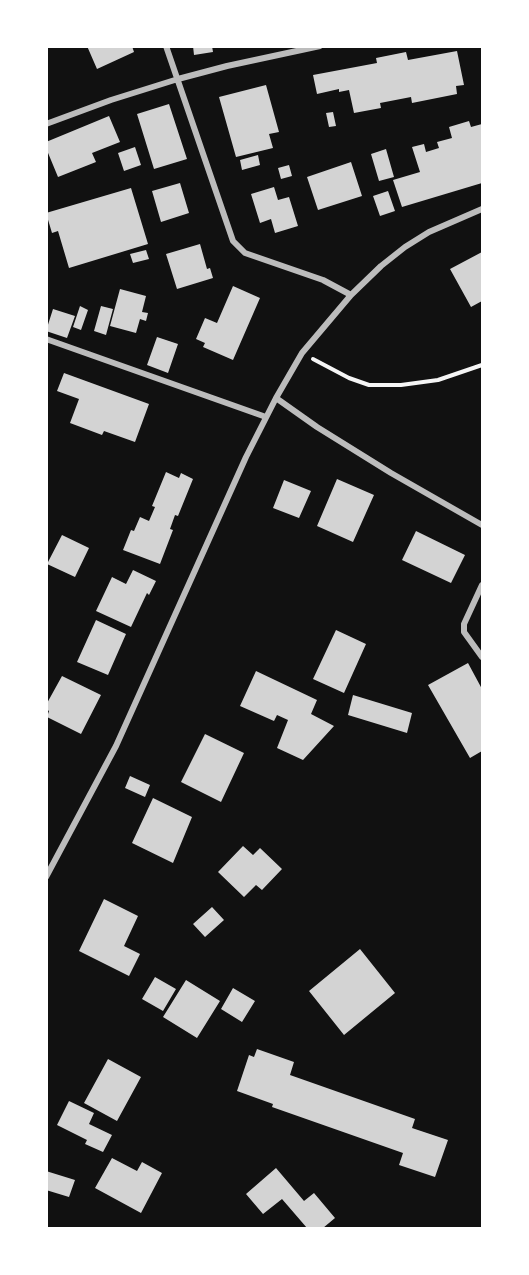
<!DOCTYPE html>
<html>
<head>
<meta charset="utf-8">
<style>
  body { margin:0 }
  #map { position:relative; width:529px; height:1275px; overflow:hidden; background:#111; font-family:"Space Grotesk",sans-serif }
  canvas { display:block }
  .frame { position:absolute; inset:0; border:48px solid #fff; pointer-events:none }
</style>
</head>
<body>
<div id="map">
<canvas width="529" height="1275"></canvas>
<div class="frame"></div>
</div>
<script>
const c = document.querySelector('canvas').getContext('2d');
c.lineJoin = 'round';
function fill(path, color) { c.fillStyle = color; c.fill(path, 'evenodd'); }
const shape = rows => new Path2D(rows.map(r => 'M' + r).join(''));
function stroke(path, color, width, dash) { c.strokeStyle = color; c.lineWidth = width; c.lineCap = dash ? 'butt' : 'round'; c.setLineDash(dash || []); c.stroke(path); }
const building = shape([
  [87,46,132,46,134,52,97,69],
  [193,46,212,46,213,52,194,55],
  [457,51,464,85,456,86,457,94,412,103,411,97,380,103,381,108,354,113,349,90,339,92,339,89,317,94,313,75,377,63,376,58,406,52,408,60],
  [266,85,279,132,269,134,273,148,236,157,219,97],
  [169,104,187,159,154,169,137,114],
  [333,112,336,126,329,127,326,113],
  [109,116,120,142,92,153,96,162,58,177,46,148,46,142],
  [469,121,471,127,482,124,482,183,402,207,393,180,420,172,412,147,424,144,426,152,439,148,437,142,452,138,449,127],
  [135,147,141,165,124,171,118,153],
  [386,149,394,177,379,181,371,154],
  [258,155,260,165,242,170,240,160],
  [351,162,362,196,318,210,307,177],
  [289,165,292,176,281,179,278,168],
  [180,183,189,213,161,222,152,191],
  [274,187,278,200,289,197,298,226,275,233,271,219,260,223,251,194],
  [131,188,148,244,69,268,58,231,52,233,46,213],
  [388,191,395,211,380,216,373,196],
  [200,244,207,269,210,268,213,278,177,289,166,254],
  [146,250,149,259,133,263,130,254],
  [482,252,482,301,471,307,450,269],
  [233,286,260,298,233,360,203,347,205,343,196,339,205,318,217,323],
  [120,289,146,296,142,312,148,313,146,321,140,319,136,333,110,326],
  [80,306,88,310,81,330,73,327],
  [101,306,113,309,106,335,94,331],
  [53,309,75,316,67,338,46,331],
  [157,337,178,344,168,373,147,365],
  [64,373,149,404,135,442,104,431,102,435,70,423,79,399,57,391],
  [166,472,179,478,181,473,193,479,178,516,175,515,170,529,173,530,160,564,123,550,131,530,134,531,140,517,149,521,155,507,152,506],
  [337,479,374,495,353,542,317,526],
  [284,480,311,491,299,518,273,508],
  [416,531,465,555,451,583,402,560],
  [62,535,89,548,75,577,47,564],
  [133,570,156,581,149,595,147,593,131,627,96,611,112,577,126,584],
  [96,620,126,634,108,675,77,662],
  [336,630,366,644,344,693,313,679],
  [468,663,482,689,482,751,470,758,428,685],
  [256,671,317,700,311,714,334,726,303,760,277,748,288,720,277,715,274,721,240,706],
  [62,676,101,695,81,734,47,717,49,711,46,709,46,705],
  [353,695,412,713,407,733,348,715],
  [205,734,244,753,221,802,181,782],
  [130,776,150,785,145,797,125,788],
  [153,798,192,817,173,863,132,843],
  [243,846,253,855,260,848,282,869,262,890,256,885,244,897,218,872],
  [104,899,138,916,124,946,140,954,129,976,79,951],
  [212,907,224,920,205,937,193,924],
  [360,949,395,993,344,1035,309,991],
  [155,977,176,989,163,1011,142,999],
  [186,980,220,1001,197,1038,163,1017],
  [233,988,255,1001,242,1022,221,1009],
  [257,1049,294,1062,290,1075,415,1119,412,1128,448,1140,435,1177,399,1165,403,1153,272,1107,273,1104,237,1091,249,1055,254,1057],
  [108,1059,141,1077,117,1121,84,1103],
  [69,1101,94,1113,89,1124,112,1135,103,1152,85,1144,87,1140,57,1125],
  [112,1158,137,1171,142,1162,162,1173,141,1213,95,1188],
  [276,1168,304,1201,314,1193,335,1218,323,1228,307,1228,282,1199,263,1214,246,1194],
  [46,1171,75,1180,69,1197,46,1190]
]);
const path = shape([
  [313,359,349,378,369,385,401,385,438,380,482,365]
]);
const minor = shape([
  [166,46,233,241,245,253,323,280,351,295],
  [46,124,111,100,178,79,227,66,320,46],
  [46,339,266,417],
  [276,398,317,427,391,473,482,525],
  [482,585,464,624,464,632,482,657],
  [46,877,116,746,246,457,276,398,302,353,351,295,381,266,405,247,429,232,482,209]
]);
fill(building, '#d3d3d3');
stroke(path, '#f5f5f5', 4);
stroke(minor, '#bcbcbc', 6);
</script>
</body>
</html>
